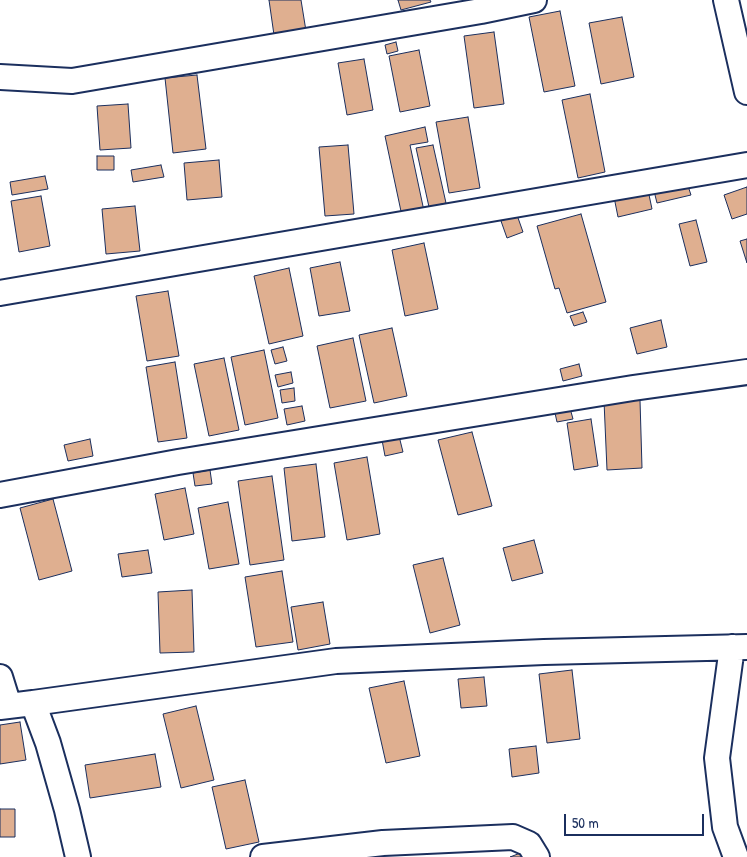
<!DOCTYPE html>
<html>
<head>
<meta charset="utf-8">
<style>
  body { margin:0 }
  #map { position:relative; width:747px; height:857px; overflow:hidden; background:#fff; font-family:"Patrick Hand",sans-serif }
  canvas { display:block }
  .scale { position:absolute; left:564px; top:814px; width:140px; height:22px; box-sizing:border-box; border:2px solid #1b2f5e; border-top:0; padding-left:6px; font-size:15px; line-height:18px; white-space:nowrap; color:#1b2f5e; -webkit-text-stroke:4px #fff; paint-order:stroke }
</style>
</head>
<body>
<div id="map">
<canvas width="747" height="857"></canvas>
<div class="scale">50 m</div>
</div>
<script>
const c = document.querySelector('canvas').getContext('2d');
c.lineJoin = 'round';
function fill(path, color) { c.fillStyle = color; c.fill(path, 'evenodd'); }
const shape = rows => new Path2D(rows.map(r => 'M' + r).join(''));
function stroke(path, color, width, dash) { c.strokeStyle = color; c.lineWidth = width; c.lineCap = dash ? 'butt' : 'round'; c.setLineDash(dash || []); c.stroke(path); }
const building = shape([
  [269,0,301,0,306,31,274,35,269,0],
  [398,0,430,0,431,2,401,10,398,0],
  [560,11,575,86,544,92,529,17,560,11],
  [622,17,634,77,601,84,589,23,622,17],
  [494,32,504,104,474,108,464,36,494,32],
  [396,42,398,51,387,54,385,45,396,42],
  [419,50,430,106,400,112,389,56,419,50],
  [364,59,373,110,347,115,338,63,364,59],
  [197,75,206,149,173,153,165,78,197,75],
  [590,94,605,172,578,178,562,100,590,94],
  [128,104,131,148,100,150,97,106,128,104],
  [468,117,480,188,449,193,436,122,468,117],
  [425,127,428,142,410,145,424,211,402,216,385,136,425,127],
  [348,145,354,214,325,216,319,147,348,145],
  [433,145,446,203,429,207,416,148,433,145],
  [97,156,114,156,114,170,97,170,97,156],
  [219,160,222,197,187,200,184,163,219,160],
  [161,165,164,177,133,182,131,170,161,165],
  [45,176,48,189,12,195,10,182,45,176],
  [687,183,691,195,657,203,654,191,687,183],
  [747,187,747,214,732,219,724,195,747,187],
  [648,190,652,209,618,217,614,197,648,190],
  [41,196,50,246,19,252,11,201,41,196],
  [135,206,140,251,106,254,102,209,135,206],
  [581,214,606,302,567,313,559,288,555,289,537,226,581,214],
  [517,215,523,232,507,238,501,221,517,215],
  [696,220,707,262,690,266,679,224,696,220],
  [747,239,747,263,740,241,747,239],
  [424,243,438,309,405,316,392,250,424,243],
  [340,262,350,311,319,316,310,268,340,262],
  [289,268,303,336,269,344,254,276,289,268],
  [168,291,179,356,147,361,136,296,168,291],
  [583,312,587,322,574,326,570,316,583,312],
  [661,320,667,347,637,354,630,328,661,320],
  [392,328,407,396,374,403,359,335,392,328],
  [353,338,366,401,330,408,317,346,353,338],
  [283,347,287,361,275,364,271,350,283,347],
  [264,350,278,418,245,425,231,357,264,350],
  [224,358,239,430,209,436,194,364,224,358],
  [175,362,187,438,158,442,146,367,175,362],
  [579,364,582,376,563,381,560,369,579,364],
  [291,372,293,383,278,387,275,375,291,372],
  [294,388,295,401,282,403,280,390,294,388],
  [640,400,642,468,607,470,604,401,640,400],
  [568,401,573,419,557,422,553,404,568,401],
  [302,406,305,421,287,425,284,409,302,406],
  [591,419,598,466,574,470,567,423,591,419],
  [472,432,492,506,458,515,438,440,472,432],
  [399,436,403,452,385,456,382,440,399,436],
  [90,439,93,456,68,461,64,445,90,439],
  [367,457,380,534,347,540,334,463,367,457],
  [316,464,325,537,292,541,284,468,316,464],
  [210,470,212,484,195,486,193,473,210,470],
  [272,476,284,560,250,565,238,481,272,476],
  [185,488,194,534,164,540,155,494,185,488],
  [53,499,72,571,39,580,20,508,53,499],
  [228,502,239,564,209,569,198,508,228,502],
  [534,540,543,573,512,581,503,548,534,540],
  [148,550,152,573,122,577,118,554,148,550],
  [443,558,460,625,430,633,413,565,443,558],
  [282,571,293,642,256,647,245,577,282,571],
  [192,590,194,652,160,653,158,592,192,590],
  [323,602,330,644,298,650,291,607,323,602],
  [572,670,580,739,547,743,539,674,572,670],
  [484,677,487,706,461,708,458,679,484,677],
  [404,681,420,756,386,763,369,688,404,681],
  [196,706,214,780,181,788,163,714,196,706],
  [20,722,26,760,0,764,0,725,20,722],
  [536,746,539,773,512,777,509,749,536,746],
  [155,754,161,787,90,798,85,765,155,754],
  [245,780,259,842,226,849,212,787,245,780],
  [0,809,15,809,15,837,0,837,0,809],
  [523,852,525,857,510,857,523,852]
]);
const minor = shape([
  [726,0,747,92],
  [0,77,72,81,481,11,534,0],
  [0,293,747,165],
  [0,495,178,462,633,388,747,372],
  [732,647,717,758,725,827,736,857],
  [0,677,9,706],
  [33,703,336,661,544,652,747,647],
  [0,707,33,703,48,743,67,810,78,857],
  [263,857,383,843,513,837,529,844,537,857]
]);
fill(building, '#dfaf90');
stroke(building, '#1b2f5e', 1);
stroke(minor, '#1b2f5e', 28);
stroke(minor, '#fff', 24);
</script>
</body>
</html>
